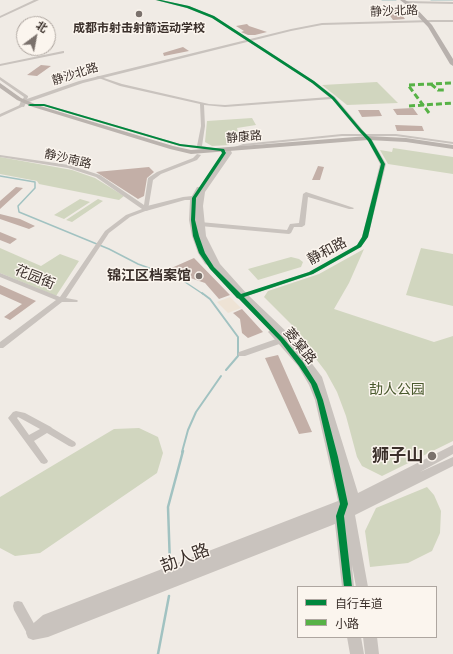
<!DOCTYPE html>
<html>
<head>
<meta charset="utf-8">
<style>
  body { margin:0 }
  #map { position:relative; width:453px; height:654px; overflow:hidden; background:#f0ebe5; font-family:"Golos Text","Noto Sans SC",sans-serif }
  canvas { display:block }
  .legend { position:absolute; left:297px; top:586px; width:140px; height:52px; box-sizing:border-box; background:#fbf5ee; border:1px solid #aea6a0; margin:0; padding:5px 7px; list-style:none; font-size:12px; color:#3b302b }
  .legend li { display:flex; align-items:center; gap:8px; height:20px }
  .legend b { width:20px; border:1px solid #aea6a0 }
  .north { position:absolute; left:16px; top:16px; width:40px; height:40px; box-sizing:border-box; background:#fbf5ee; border:1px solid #aea6a0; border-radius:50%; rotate:32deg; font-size:11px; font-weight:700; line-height:16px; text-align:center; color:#3b302b }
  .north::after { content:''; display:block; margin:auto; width:14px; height:18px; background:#7a716c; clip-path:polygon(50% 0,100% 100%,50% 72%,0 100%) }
</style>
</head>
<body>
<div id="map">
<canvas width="453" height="654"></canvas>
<ul class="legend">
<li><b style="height:5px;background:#00873e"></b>自行车道</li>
<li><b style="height:5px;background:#57b246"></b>小路</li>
</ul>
<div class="north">北</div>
</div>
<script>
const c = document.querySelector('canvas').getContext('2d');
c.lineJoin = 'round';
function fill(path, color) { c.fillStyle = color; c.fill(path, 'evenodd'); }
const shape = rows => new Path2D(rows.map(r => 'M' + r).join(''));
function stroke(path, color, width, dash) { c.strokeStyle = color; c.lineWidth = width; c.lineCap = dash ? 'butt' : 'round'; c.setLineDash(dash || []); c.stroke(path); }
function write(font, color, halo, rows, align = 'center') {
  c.font = font + ' "Golos Text","Noto Sans SC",sans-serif'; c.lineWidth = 3; c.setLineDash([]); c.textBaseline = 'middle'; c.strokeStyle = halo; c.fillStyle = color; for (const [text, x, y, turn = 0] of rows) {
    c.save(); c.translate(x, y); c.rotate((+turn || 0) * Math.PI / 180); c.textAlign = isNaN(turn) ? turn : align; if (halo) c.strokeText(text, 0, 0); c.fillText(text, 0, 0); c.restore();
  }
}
const green = shape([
  [70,69,86,75,66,82,50,75],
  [377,82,398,103,347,105,322,85],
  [252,118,256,125,237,128,238,132,229,141,229,145,212,146,205,142,207,121],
  [393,148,453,157,453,174,388,164,380,150,392,152],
  [0,157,72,170,95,178,124,196,119,200,39,184,37,181,0,174],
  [80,199,90,202,64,219,54,215],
  [98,199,103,201,72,222,66,220],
  [0,248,41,266,60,254,79,261,56,296,0,273],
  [421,248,453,254,453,306,406,295],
  [364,249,349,283,334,309,434,342,453,336,453,441,382,476,362,466,357,457,346,416,337,392,326,372,306,346,294,327,264,297,268,291,319,274],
  [291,257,299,259,303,262,301,267,258,280,248,269],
  [139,428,158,437,163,453,157,473,40,553,15,556,0,548,0,497,114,429],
  [427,487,434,495,441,511,440,533,432,551,408,563,370,567,365,531,376,508]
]);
const plaza = shape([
  [230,297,241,308,228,313,217,302]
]);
const streamFar3 = shape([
  [382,0,396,0],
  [431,0,453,0]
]);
const streamFar2 = shape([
  [0,176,35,182,35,188,18,206,19,212,109,249,138,264,182,280,203,294]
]);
const streamFar1 = shape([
  [202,293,210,299,238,337,238,356,226,370],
  [182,452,188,430,196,412,221,376]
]);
const stream = shape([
  [170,565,168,507,183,451],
  [158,654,169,596]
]);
const building = shape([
  [384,7,396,7,405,19,393,20],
  [247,24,249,26,267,32,255,35,248,35,241,32,244,31,236,26],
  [183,47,189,51,164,56,163,53],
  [41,65,51,66,37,76,27,75],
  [413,108,418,115,397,115,393,109],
  [358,110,379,110,382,116,362,117],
  [395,125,422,126,424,131,397,131],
  [318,166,324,167,320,180,312,180],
  [149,167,154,172,147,178,144,196,138,199,96,172],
  [16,187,23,188,0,209,0,201],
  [0,214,20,219,35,226,29,229,0,219],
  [0,232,17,239,10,244,0,240],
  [194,258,230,295,219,299,205,283,167,270],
  [0,285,36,301,10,320,4,317,22,304,0,294],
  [242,309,263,332,248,338,242,333,240,319,233,313],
  [278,355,312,432,299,434,265,358]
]);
const minor = shape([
  [34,0,39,0,0,18,0,16,34,0],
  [155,0,161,0,189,6,214,16,314,81,335,97,366,134,396,134,453,142,453,144,396,136,369,136,372,140,386,164,368,237,361,247,313,274,241,298,237,298,236,297,237,296,309,272,357,245,362,237,380,164,368,141,364,136,342,136,244,146,231,150,229,149,243,144,342,134,361,134,332,99,225,107,204,105,205,126,202,146,219,149,219,151,217,151,180,146,44,106,28,106,28,104,44,104,180,144,197,146,201,126,200,104,120,86,96,77,98,76,122,84,209,104,225,105,329,97,312,83,212,18,187,8,155,0],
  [432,20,453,20,453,22,431,22,432,20],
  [63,51,64,51,64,53,0,66,0,64,63,51],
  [0,77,28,96,28,97,25,103,21,102,24,97,0,80,0,77],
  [20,105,24,106,0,117,0,114,20,105],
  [197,154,201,155,197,160,161,174,153,180,148,210,130,217,109,233,66,298,77,300,78,301,77,302,62,302,3,348,0,348,0,342,56,300,0,277,0,273,60,297,105,231,126,215,142,209,96,177,68,168,0,157,0,155,69,165,100,175,144,205,148,178,157,172,193,158,197,154],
  [306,192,354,208,353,209,349,209,308,197,305,225,302,227,294,227,291,233,289,234,200,226,197,224,200,222,287,230,290,224,299,223,303,194,306,192],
  [279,338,285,338,286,340,285,342,245,356,239,356,238,354,239,352,279,338],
  [16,411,25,413,51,427,52,428,75,442,76,444,75,446,72,447,69,446,47,433,34,441,48,461,47,463,44,464,41,463,8,418,13,412,16,411],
  [18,417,20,418,40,429,29,435,17,418,18,417],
  [18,601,22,602,37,629,38,633,37,637,33,638,29,637,14,610,13,606,14,602,18,601]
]);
const tertiary = shape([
  [405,1,453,2,453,4,406,3,405,1],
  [432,20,434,22,322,25,291,31,83,83,26,103,24,107,19,106,21,101,79,81,291,29,322,23,432,20],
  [226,149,230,149,232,153,205,192,203,206,206,236,220,264,247,294,292,337,322,377,358,493,453,445,453,454,420,472,453,457,453,466,355,515,368,587,356,587,352,565,354,587,342,587,335,524,48,637,33,640,28,638,26,633,28,628,43,615,338,501,315,400,309,385,298,366,270,334,268,332,270,330,273,329,241,298,212,265,209,266,205,264,198,253,192,236,189,220,190,200,185,200,146,211,142,209,143,207,183,197,192,196,197,187,202,187,226,153,226,149],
  [347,637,361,637,364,654,350,654,347,637],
  [363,637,377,637,379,654,365,654,363,637]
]);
const secondary = shape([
  [0,83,21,98,37,105,173,146,191,150,368,136,406,138,453,145,453,149,406,142,368,140,191,154,170,149,33,107,17,100,0,88,0,83]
]);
const primary = shape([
  [400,0,405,0,412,4,432,25,453,59,453,66,450,64,428,27,408,6,400,0]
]);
const quiet = shape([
  [431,84,438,90,445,90],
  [409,106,453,103],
  [429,113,408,85,453,83]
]);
const cycleway = shape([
  [156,0,161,0,189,6,214,16,314,81,334,97,361,129,371,139,385,164,368,237,361,247,313,274,244,297,284,339,303,362,317,384,323,400,338,457,348,504,344,516,352,587,344,587,336,516,340,504,330,457,317,400,311,384,299,366,280,341,239,299,237,298,236,297,210,269,199,253,193,236,191,220,192,198,222,153,221,151,180,146,44,106,30,106,28,105,30,104,44,104,180,144,224,149,226,153,196,198,195,220,199,236,205,253,214,267,241,294,309,272,357,245,362,237,381,164,368,141,359,131,332,99,312,83,212,18,187,8,156,0]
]);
const markers = [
  [139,14,4,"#7a716c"],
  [199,276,4,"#7a716c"],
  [432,456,5,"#7a716c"]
];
const farStreetnames = [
  ["静沙北路",394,11,-2],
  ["静沙北路",75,74,-17],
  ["静康路",244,137,-5],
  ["静沙南路",68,159,13]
];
const farPoinames = [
  ["成都市射击射箭运动学校",139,28]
];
const streetNames = [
  ["静和路",327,251,-28],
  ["花园街",35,277,22],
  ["菱窠路",300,346,51]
];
const poiNames = [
  ["锦江区档案馆",191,276]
];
const parkNames = [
  ["劼人公园",397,390]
];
const nearPoinames = [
  ["狮子山",423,456]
];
const nearStreetnames = [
  ["劼人路",185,558,-21]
];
fill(green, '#d1d6bf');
fill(plaza, '#eee3d5');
stroke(streamFar3, '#a1c2c1', 1);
stroke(streamFar2, '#a1c2c1', 1.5);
stroke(streamFar1, '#a1c2c1', 2);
stroke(stream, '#a1c2c1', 2.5);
fill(building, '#c3afa7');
fill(minor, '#c9c3be');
fill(tertiary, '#c9c3be');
fill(secondary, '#bab3ae');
fill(primary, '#b8b1ad');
stroke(quiet, '#57b246', 3, [6, 3]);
fill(cycleway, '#00873e');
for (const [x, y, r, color] of markers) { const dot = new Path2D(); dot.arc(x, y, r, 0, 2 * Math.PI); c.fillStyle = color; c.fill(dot); stroke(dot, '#fbf5ee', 1.5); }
write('12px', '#3b302b', '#fbf5ee', farStreetnames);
write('bold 12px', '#3b302b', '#fbf5ee', farPoinames);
write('14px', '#3b302b', '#fbf5ee', streetNames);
write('bold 14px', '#3b302b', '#fbf5ee', poiNames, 'right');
write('14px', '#4a5a2e', '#fbf5ee', parkNames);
write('bold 17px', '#3b302b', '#fbf5ee', nearPoinames, 'right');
write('17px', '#3b302b', '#fbf5ee', nearStreetnames);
</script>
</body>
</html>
